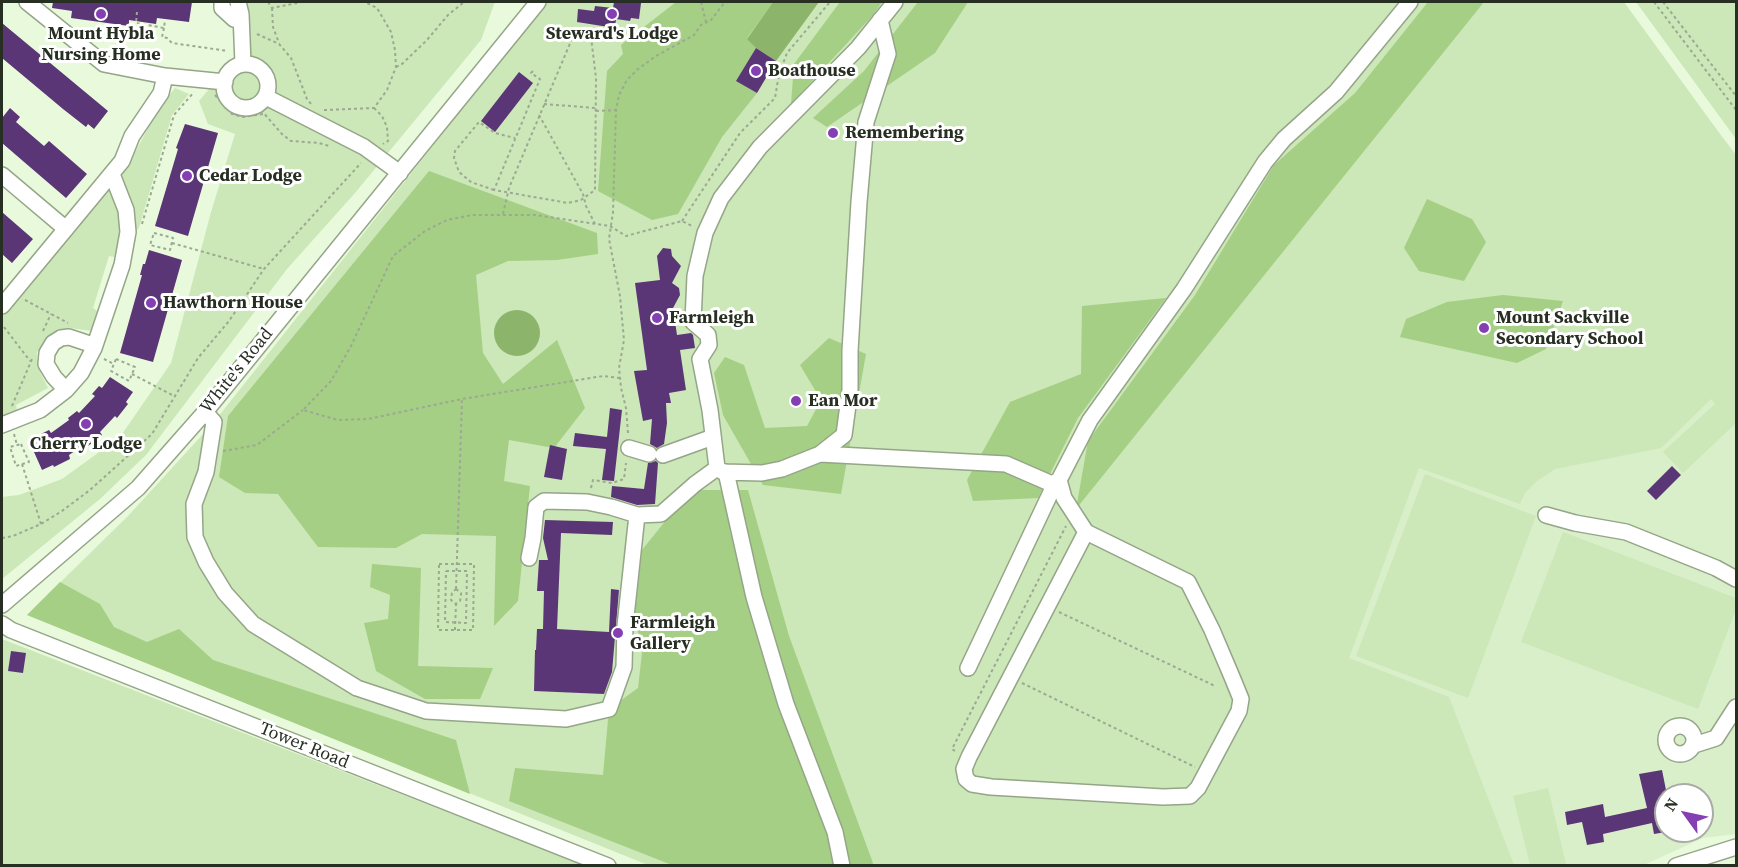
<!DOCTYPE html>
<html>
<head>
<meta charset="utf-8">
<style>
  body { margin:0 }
  #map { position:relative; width:1738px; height:867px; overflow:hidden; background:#e8fadb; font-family:"Source Serif 4",serif }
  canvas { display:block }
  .frame { position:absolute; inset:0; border:3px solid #272e22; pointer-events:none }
  .north { position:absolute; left:1654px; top:783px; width:60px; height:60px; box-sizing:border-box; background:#fff; border:2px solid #a9aba7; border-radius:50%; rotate:303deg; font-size:16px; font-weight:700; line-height:24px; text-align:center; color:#272e22 }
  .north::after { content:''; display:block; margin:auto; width:21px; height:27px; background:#843fb3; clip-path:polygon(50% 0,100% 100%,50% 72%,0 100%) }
</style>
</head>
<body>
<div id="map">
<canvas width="1738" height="867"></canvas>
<div class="frame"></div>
<div class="north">N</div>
</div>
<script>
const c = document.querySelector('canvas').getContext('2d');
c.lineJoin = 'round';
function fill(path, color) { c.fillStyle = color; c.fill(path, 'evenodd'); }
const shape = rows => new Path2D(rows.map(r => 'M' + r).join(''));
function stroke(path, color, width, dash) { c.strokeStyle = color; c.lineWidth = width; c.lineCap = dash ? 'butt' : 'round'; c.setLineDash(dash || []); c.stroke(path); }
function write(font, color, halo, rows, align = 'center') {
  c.font = font + ' "Source Serif 4",serif'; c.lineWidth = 6; c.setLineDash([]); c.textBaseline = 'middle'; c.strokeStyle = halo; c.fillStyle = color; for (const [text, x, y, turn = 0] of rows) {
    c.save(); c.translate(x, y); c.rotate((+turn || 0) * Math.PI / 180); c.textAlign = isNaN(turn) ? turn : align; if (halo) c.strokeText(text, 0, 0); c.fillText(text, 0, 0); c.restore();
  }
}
const built = shape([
  [1616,2,1736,154,1736,834,1703,838,1644,865,1335,865,1205,532],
  [1666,795,1702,795,1702,831,1666,831]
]);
const green = shape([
  [247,2,495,2,481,40,355,193,287,269,146,455,100,499,2,579,2,497,19,495,62,479,120,437,171,363,211,212,235,134,208,124,199,101,233,61,249,9],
  [547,2,1624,2,1736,156,1736,423,1683,473,1663,452,1715,404,1711,399,1661,448,1555,469,1537,481,1525,493,1520,504,1419,468,1349,658,1449,697,1514,865,648,865,27,615,128,516,214,422],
  [1636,2,1736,2,1736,139],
  [175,88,189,94,172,115,139,228,118,245,114,257,109,256,93,308,97,311,92,331,70,328,52,334,37,352,37,366,48,388,16,405,17,410,2,415,2,317,126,169,159,108],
  [1425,474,1536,516,1468,698,1356,656],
  [1563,532,1736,598,1736,609,1698,709,1521,642],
  [2,639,583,865,2,865],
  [1548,788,1566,864,1530,865,1513,796]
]);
const forest = shape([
  [676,2,773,2,747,38,756,48,737,81,757,93,722,137,678,214,652,220,598,191,607,71,623,54,621,45],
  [840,2,882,2,873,15,791,104,794,64],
  [918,2,968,2,935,53,827,127,813,118,864,71],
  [1428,2,1484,2,1076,509,1088,441,1195,295,1274,165,1355,93],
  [429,171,597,233,598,254,557,260,508,261,476,275,483,353,503,384,557,340,585,408,554,448,509,440,504,481,530,486,518,601,494,626,496,536,422,534,396,548,318,547,278,494,245,493,219,477,228,416],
  [1427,199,1472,219,1486,242,1464,281,1419,271,1404,248],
  [1503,295,1563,301,1546,349,1517,363,1400,337,1406,319,1447,302],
  [1166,298,1078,418,1038,498,973,501,967,480,1010,402,1081,374,1082,306],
  [829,338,866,354,841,494,763,485,723,415,714,373,725,357,744,365,765,428,807,426,821,400,800,365],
  [701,490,748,490,789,636,873,863,872,865,672,865,509,801,515,768,603,775,609,709,638,688,643,644,634,623,642,550,667,519],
  [372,564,421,568,418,666,493,668,480,699,425,699,376,671,364,623,388,619,390,595,370,587],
  [60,582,100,604,114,627,147,642,179,629,213,660,456,740,470,794,27,615]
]);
const water = shape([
  [773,2,819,2,776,61,756,48,747,39],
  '494 333a23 23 0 1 1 46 0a23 23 0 1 1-46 0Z'
]);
const building = shape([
  [53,2,192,2,189,22,157,18,156,24,129,20,129,26,71,18,72,11,52,8],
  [614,2,641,3,639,19,631,18,630,21,616,19,615,28,577,22,578,9,594,11,595,6,613,8],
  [2,23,108,111,94,129,88,124,86,127,63,109,2,58],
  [756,48,776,61,757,93,736,81],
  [519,72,533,83,495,132,481,121],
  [10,108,20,117,16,122,44,146,49,141,87,174,66,198,2,143,2,118],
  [185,124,218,133,188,236,155,226,178,149,176,148],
  [2,212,33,239,12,263,2,254],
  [663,248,671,249,672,256,681,266,672,283,679,288,680,295,673,308,677,335,691,333,693,335,695,348,680,350,686,390,669,393,671,403,666,403,667,423,664,444,657,448,650,444,652,419,643,421,634,371,647,370,635,283,660,280,657,256],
  [149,250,182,260,153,362,120,353,142,275,140,275,143,264,145,264],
  [110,377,133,392,126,402,128,404,117,418,115,416,100,432,102,435,88,446,85,444,69,455,70,459,54,467,53,465,42,470,30,443,40,439,39,435,49,430,51,433,69,420,68,418,77,411,79,413,95,396,92,394,99,386,102,388],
  [610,408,622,410,614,481,602,480,606,449,573,446,575,433,607,437],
  [550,445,567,449,562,480,544,477],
  [656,461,658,463,655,504,637,505,611,497,612,486,644,489,648,463],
  [1672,466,1681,475,1656,500,1647,491],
  [545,520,613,522,612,535,561,533,557,629,609,632,611,589,619,590,612,672,604,694,534,691,535,650,536,650,537,629,543,629,544,591,537,591,539,560,548,560,543,538],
  [11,651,26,653,23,673,8,671],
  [1662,770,1666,790,1666,832,1654,834,1652,823,1603,834,1604,842,1587,845,1582,822,1567,825,1565,812,1603,804,1605,817,1647,808,1639,774]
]);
const path = shape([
  [268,2,272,8,302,2],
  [701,2,706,22],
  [1654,2,1736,110],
  [1663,2,1736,96],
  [272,8,273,27,279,43],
  [137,12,136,23,164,28,165,20],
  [164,28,162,37,167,38,172,43,228,51],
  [257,34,279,44,291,58,307,99,311,104],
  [396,67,402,64,427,40,448,15,464,2],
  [533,71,531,73,540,79,494,190,568,203,581,200,595,190,596,78,591,37],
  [215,95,232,114,243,117,263,114],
  [544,104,596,108],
  [374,108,382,116,387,127,388,141,383,144],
  [261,110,282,134,291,141,319,143,329,146],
  [324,110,374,108,387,90,396,67,395,50,391,32,377,8,365,2],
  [596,111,616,110],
  [539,115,583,194,586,206,595,224],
  [494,190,471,182,459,172,454,158,455,151,479,122,495,133,515,138],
  [503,214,509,188,574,34],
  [682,221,740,133,775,98,779,74,787,53,830,2],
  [142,224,174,115,194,92],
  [154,233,173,238,170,250,150,245,154,233],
  [172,243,264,269],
  [25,300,68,323],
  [4,327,30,361],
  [43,331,51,314],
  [104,359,114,364],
  [116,359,135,367,129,381,111,371,116,359],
  [132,374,174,396],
  [620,378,603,376,462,399,368,419,338,420,303,410,331,381,351,346,393,256,425,231,447,220,472,215,535,215,610,226,626,236,682,221,692,226],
  [12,406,32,359],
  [628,433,626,408,621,388,619,368,624,340,620,296,609,239,613,212,616,110,619,95,627,80,638,69,656,56,694,35,701,25,711,20,725,2],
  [14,434,17,445],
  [21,444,29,462,16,466,10,447,21,444],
  [223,451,257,445,303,410],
  [22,464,41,524],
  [591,488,593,480,612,483,624,479,626,463],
  [2,538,13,536,41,524,62,511,90,490,152,434,198,358,229,321,264,269,361,163],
  [439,564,474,564,473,630,438,630,439,564],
  [446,571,467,571,466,623,445,622,446,571],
  [456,589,462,399],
  [456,589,461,593,461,596,460,601,456,604,451,600,452,593,456,589],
  [1059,612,1215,686],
  [455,630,456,604],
  [1022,683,1195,767],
  [955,751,952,749,1066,526]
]);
const minor = shape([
  [27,2,104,64,165,76],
  [222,2,222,8,234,19,241,21],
  [238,2,241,14,243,64],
  '224 86a22 22 0 1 1 44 0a22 22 0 1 1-44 0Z',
  [266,97,364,147,400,173],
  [2,175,66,229],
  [2,306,122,161,132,136,161,93,165,76,225,82],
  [66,390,54,377,46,364,47,353,53,343,61,338,69,337,87,343],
  [205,412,214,422,206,472,194,504,195,537,206,562,225,593,253,624,357,688,426,711,566,719,609,709,624,667,625,626,637,515],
  [2,425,40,410,66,390,81,373,94,348,122,265,128,232,126,210,112,174],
  [629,448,649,454],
  [820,454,1006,464,1052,484,1059,480],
  [663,455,713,437],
  [717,468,723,472,762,473,782,469,820,454,844,435,850,390,850,351,859,202,866,122,888,54,880,20],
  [717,468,710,410,700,359,709,345,708,335,693,322,695,276,705,233,721,198,760,147,858,48,895,2],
  [726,472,754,597,786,704,835,832,842,866],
  [1546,515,1575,523,1626,532,1716,568,1736,579],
  [1086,532,969,757,964,769,966,779,972,784,991,787,1163,797,1190,796,1198,788,1239,711,1241,699,1232,677,1212,630,1188,582,1086,532,1064,498,1059,480,1090,420,1184,289,1265,162,1284,139,1336,92,1410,2],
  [529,558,533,538,536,507,544,501,587,502,611,507,637,515,661,514,695,484,717,468],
  [2,605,138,488,205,412,538,2],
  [2,624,11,630,608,866],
  [968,668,1051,492,1061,487],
  '1666 740a14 14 0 1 1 28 0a14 14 0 1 1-28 0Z',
  [1694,745,1716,738,1736,707],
  [1676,866,1736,847]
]);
const markers = [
  [101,14,6,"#843fb3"],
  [612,14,6,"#843fb3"],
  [756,71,6,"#843fb3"],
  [833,133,6,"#843fb3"],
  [187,176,6,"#843fb3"],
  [151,303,6,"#843fb3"],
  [657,318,6,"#843fb3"],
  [1484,328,6,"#843fb3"],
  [796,401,6,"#843fb3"],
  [86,424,6,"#843fb3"],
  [618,633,6,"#843fb3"]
];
const poiNames = [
  ["Mount Hybla",101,34,"center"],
  ["Nursing Home",101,55,"center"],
  ["Steward's Lodge",612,34,"center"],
  ["Boathouse",768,71],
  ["Remembering",845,133],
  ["Cedar Lodge",199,176],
  ["Hawthorn House",163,303],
  ["Farmleigh",669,318],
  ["Mount Sackville",1496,318],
  ["Secondary School",1496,339],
  ["Ean Mor",808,401],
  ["Cherry Lodge",86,444,"center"],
  ["Farmleigh",630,623],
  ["Gallery",630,644]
];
const streetNames = [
  ["White's Road",237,371,-51],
  ["Tower Road",304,746,22]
];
fill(built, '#d9efc9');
fill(green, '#cce7b8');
fill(forest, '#a5cf84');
fill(water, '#8cb56b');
fill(building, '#5b3676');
stroke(minor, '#94a588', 18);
stroke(path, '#9ca992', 2, [3, 3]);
stroke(minor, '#fff', 15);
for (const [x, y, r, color] of markers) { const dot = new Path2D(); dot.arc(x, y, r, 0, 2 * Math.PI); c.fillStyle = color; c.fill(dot); stroke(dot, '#fff', 2); }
write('bold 18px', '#272e22', '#fff', poiNames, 'left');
write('18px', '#272e22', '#fff', streetNames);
</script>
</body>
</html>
